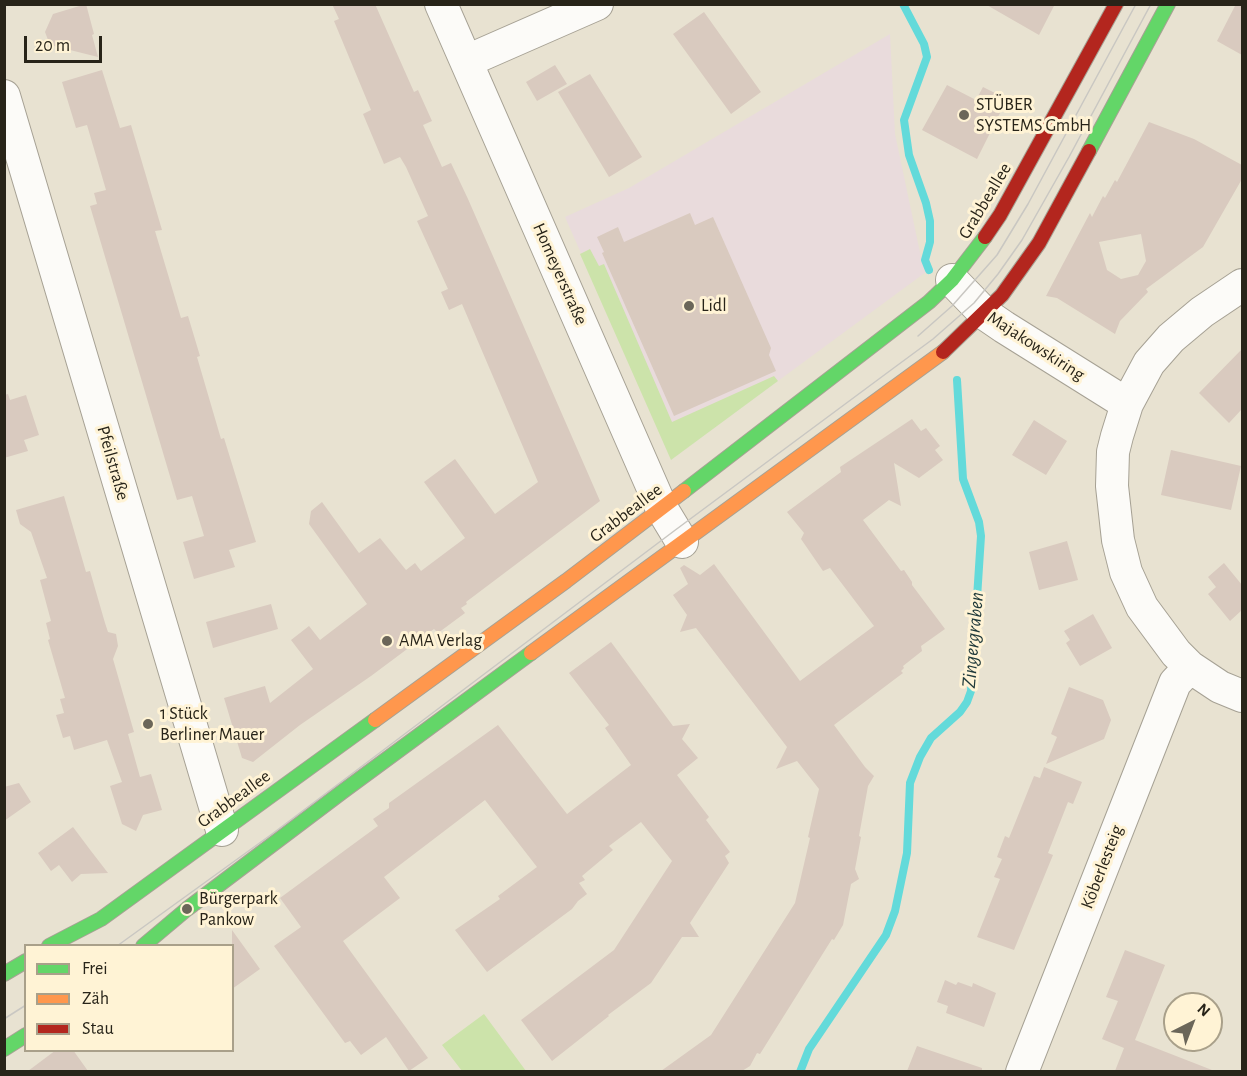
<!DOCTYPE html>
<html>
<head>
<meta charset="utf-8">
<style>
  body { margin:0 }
  #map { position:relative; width:1247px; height:1076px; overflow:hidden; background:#e8e2d1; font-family:"Alegreya Sans",sans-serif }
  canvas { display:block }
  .frame { position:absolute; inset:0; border:6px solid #282419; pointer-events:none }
  .legend { position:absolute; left:24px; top:944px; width:210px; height:108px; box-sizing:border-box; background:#fff3d5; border:2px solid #a9a08a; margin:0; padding:8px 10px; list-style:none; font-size:18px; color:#282419 }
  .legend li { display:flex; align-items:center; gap:12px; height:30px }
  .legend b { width:30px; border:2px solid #a9a08a }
  .north { position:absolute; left:1163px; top:992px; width:60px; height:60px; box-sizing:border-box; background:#fff3d5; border:2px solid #a9a08a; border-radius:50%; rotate:42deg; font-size:16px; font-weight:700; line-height:24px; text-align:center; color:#282419 }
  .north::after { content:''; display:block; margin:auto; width:21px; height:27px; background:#6b6659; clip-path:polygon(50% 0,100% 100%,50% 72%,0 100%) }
  .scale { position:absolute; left:24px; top:36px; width:78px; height:27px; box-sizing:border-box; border:3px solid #282419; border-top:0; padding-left:8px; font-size:18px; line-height:21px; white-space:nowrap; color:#282419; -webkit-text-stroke:4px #fff3d5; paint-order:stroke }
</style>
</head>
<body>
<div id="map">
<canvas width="1247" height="1076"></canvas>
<div class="frame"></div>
<ul class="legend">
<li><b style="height:8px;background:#63d668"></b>Frei</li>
<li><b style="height:8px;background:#ff974d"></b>Zäh</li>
<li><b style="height:8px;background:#b3261e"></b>Stau</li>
</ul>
<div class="north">N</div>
<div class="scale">20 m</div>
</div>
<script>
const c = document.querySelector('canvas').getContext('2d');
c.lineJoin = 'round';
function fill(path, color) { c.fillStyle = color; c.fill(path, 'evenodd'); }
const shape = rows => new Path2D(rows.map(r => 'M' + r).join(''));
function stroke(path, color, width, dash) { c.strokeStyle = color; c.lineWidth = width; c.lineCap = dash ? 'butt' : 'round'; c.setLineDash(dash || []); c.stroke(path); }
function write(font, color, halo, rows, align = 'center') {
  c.font = font + ' "Alegreya Sans",sans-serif'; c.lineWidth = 6; c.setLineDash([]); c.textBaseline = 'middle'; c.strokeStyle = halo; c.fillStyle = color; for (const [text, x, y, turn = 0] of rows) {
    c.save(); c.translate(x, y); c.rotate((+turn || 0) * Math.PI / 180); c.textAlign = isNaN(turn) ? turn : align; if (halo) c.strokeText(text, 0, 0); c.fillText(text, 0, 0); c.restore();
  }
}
const commercial = shape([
  [890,34,895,134,922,262,926,272,672,459,565,217,629,188]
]);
const green = shape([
  [590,249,599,266,604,264,672,422,774,376,778,381,671,460,580,254],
  [484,1014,526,1071,462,1071,442,1045]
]);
const stream = shape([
  [903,4,924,44,927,57,904,120,909,155,926,203,930,221,930,242,925,260,929,270],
  [800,1072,809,1049,886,935,895,911,907,853,910,783,920,757,931,738,960,712,967,702,971,691,981,536,979,522,963,479,957,380]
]);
const building = shape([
  [86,4,94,34,92,35,98,57,50,45,45,32,53,14],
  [332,4,375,4,414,92,418,90,432,121,423,125,442,167,451,163,468,199,600,501,466,602,467,604,461,608,465,613,438,633,434,629,371,676,300,725,253,762,242,758,224,698,265,686,270,703,313,669,291,640,309,626,320,640,367,604,309,524,311,511,322,502,359,553,380,538,406,570,415,563,421,571,465,538,424,482,455,459,495,514,538,482,462,304,449,310,441,292,448,289,417,221,428,216,406,167,400,157,384,164,363,114,371,110,334,21,339,19],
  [985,4,1055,4,1039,35],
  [1236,4,1242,4,1242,55,1217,41],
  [704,12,761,92,731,114,673,34],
  [555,65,567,84,537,101,526,82],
  [102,70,120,128,131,125,162,230,155,231,181,318,188,316,200,356,197,357,221,439,224,438,256,542,229,550,235,567,194,579,183,542,204,536,192,496,177,500,90,206,97,204,94,193,106,190,87,125,76,128,62,82],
  [590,74,642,157,609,177,558,92],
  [947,85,976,100,983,87,1007,99,977,159,922,130],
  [1149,122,1194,139,1242,165,1242,179,1203,247,1146,289,1148,292,1120,321,1115,334,1057,298,1046,296,1090,213,1092,217,1103,196,1105,198,1115,180,1117,182],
  [1141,234,1146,261,1138,275,1121,279,1107,270,1099,242],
  [690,213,695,225,713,217,771,348,769,355,776,371,674,416,602,253,604,252,597,237,618,227,624,242],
  [1242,349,1242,409,1229,423,1199,393],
  [8,394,10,400,26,395,39,435,24,440,28,451,4,458,4,395],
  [912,419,921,431,926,428,940,446,935,450,943,460,919,478,894,463,901,506,889,500,863,520,901,571,904,570,912,582,912,585,945,629,921,646,922,651,903,666,904,668,901,671,903,673,834,725,865,767,874,776,868,786,859,836,861,837,855,869,859,879,851,884,843,925,834,940,832,939,760,1054,757,1053,750,1066,742,1071,661,1071,711,1035,795,903,810,838,808,837,819,789,797,761,776,769,787,747,696,628,680,632,687,615,673,595,688,584,680,568,684,565,700,575,714,564,800,681,874,626,830,568,823,571,801,539,804,533,787,512,841,472,840,467],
  [1034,420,1067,441,1046,475,1012,455],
  [1171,450,1241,466,1231,510,1161,495],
  [64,496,86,572,90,571,105,623,108,632,116,634,118,646,113,659,134,732,128,734,140,777,151,774,162,810,143,815,136,831,122,824,110,786,122,782,107,740,74,750,70,736,63,738,56,715,64,713,60,699,65,698,48,640,50,639,46,623,51,621,40,580,47,578,31,532,20,524,16,510],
  [1067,541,1078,580,1039,590,1029,552],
  [1224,563,1242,585,1242,610,1230,621,1208,594,1216,587,1208,577],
  [271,604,278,629,213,648,206,622],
  [1093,614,1112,648,1080,666,1066,643,1070,640,1064,631],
  [611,642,673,726,690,724,682,739,698,758,677,775,709,817,706,820,730,852,725,856,729,863,690,923,699,937,682,937,651,983,608,1015,609,1016,552,1061,521,1020,614,950,672,861,641,822,609,846,613,850,582,876,585,880,579,883,587,894,578,901,572,909,487,972,455,930,500,899,498,896,537,867,485,800,384,877,400,898,343,941,428,1058,409,1071,386,1037,361,1055,350,1041,345,1043,274,946,301,927,280,898,378,826,373,819,389,808,389,803,498,725,567,814,631,765,605,728,609,725,569,673],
  [1069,687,1103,700,1111,720,1104,739,1046,764,1057,737,1051,734],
  [1044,767,1082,782,1073,804,1068,802,1048,853,1053,855,1014,950,977,937,1000,879,994,877,1002,859,997,857,1005,836,1009,838,1034,776,1040,778],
  [19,783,31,802,4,821,4,787],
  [73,827,91,851,108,873,81,874,72,882,59,865,51,871,38,853],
  [232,930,260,969,232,989],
  [1125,950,1165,965,1135,1040,1212,1070,1212,1071,1115,1071,1124,1048,1102,1039,1118,1001,1106,997],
  [945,980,956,985,958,982,972,987,973,983,996,993,984,1027,946,1013,948,1006,937,1002],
  [917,1046,982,1068,982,1071,907,1071],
  [56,1050,73,1050,88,1071,28,1071]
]);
const street = shape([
  [441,4,662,509,682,542],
  [467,61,597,4],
  [4,96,222,830],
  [952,280,985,314,1004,327,1127,404],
  [1242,285,1202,312,1171,338,1149,363,1127,404,1117,436,1113,452,1112,486,1118,540,1126,572,1142,607,1176,653,1190,667,1220,687,1242,696],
  [1022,1072,1175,683,1190,667]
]);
const fast = shape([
  [1089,151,1168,4],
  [684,491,929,302,952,280,985,237],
  [49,946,101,919,375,720],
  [143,946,187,909,342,792,531,653],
  [4,974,26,961],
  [4,1049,26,1035]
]);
const slow = shape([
  [531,653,943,352],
  [375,720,566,581,684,491]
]);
const jam = shape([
  [985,237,1000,215,1116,4],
  [943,352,1002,295,1039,243,1089,151]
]);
const tram = shape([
  [918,336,952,306,997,255,1028,204,1136,4],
  [117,946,272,834,674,531,891,370,933,339,974,303,998,274,1022,240,1069,157,1151,4],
  [4,1019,26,1005]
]);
const markers = [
  [964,115,6,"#6b6659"],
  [689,306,6,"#6b6659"],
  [387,641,6,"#6b6659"],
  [148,724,6,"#6b6659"],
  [187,909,6,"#6b6659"]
];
const poiNames = [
  ["STÜBER",976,105],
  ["SYSTEMS GmbH",976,126],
  ["Lidl",701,306],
  ["AMA Verlag",399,641],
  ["1 Stück",160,714],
  ["Berliner Mauer",160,735],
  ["Bürgerpark",199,899],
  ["Pankow",199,920]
];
const streetNames = [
  ["Grabbeallee",985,201,-59],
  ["Homeyerstraße",560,274,66],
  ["Majakowskiring",1036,346,33],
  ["Pfeilstraße",113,463,74],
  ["Grabbeallee",626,513,-37],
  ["Grabbeallee",234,799,-36],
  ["Köberlesteig",1102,867,-69]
];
const waterNames = [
  ["Zingergraben",973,640,-85]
];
fill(commercial, '#e9dbdc');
fill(green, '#cce3aa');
stroke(stream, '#63dada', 8);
fill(building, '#d9cabf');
stroke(street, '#a6a194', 34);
stroke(fast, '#a6a194', 16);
stroke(slow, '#a6a194', 16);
stroke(jam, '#a6a194', 16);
stroke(street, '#fcfbf8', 32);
stroke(fast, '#63d668', 14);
stroke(slow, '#ff974d', 14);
stroke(jam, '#b3261e', 14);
stroke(tram, '#c9c7c2', 1.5);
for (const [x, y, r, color] of markers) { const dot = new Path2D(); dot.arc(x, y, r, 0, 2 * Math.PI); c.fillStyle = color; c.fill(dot); stroke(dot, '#fff3d5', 2); }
write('18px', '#282419', '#fff3d5', poiNames, 'left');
write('18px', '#282419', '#fff3d5', streetNames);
write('italic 20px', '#1e3839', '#fff3d5', waterNames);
</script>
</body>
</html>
